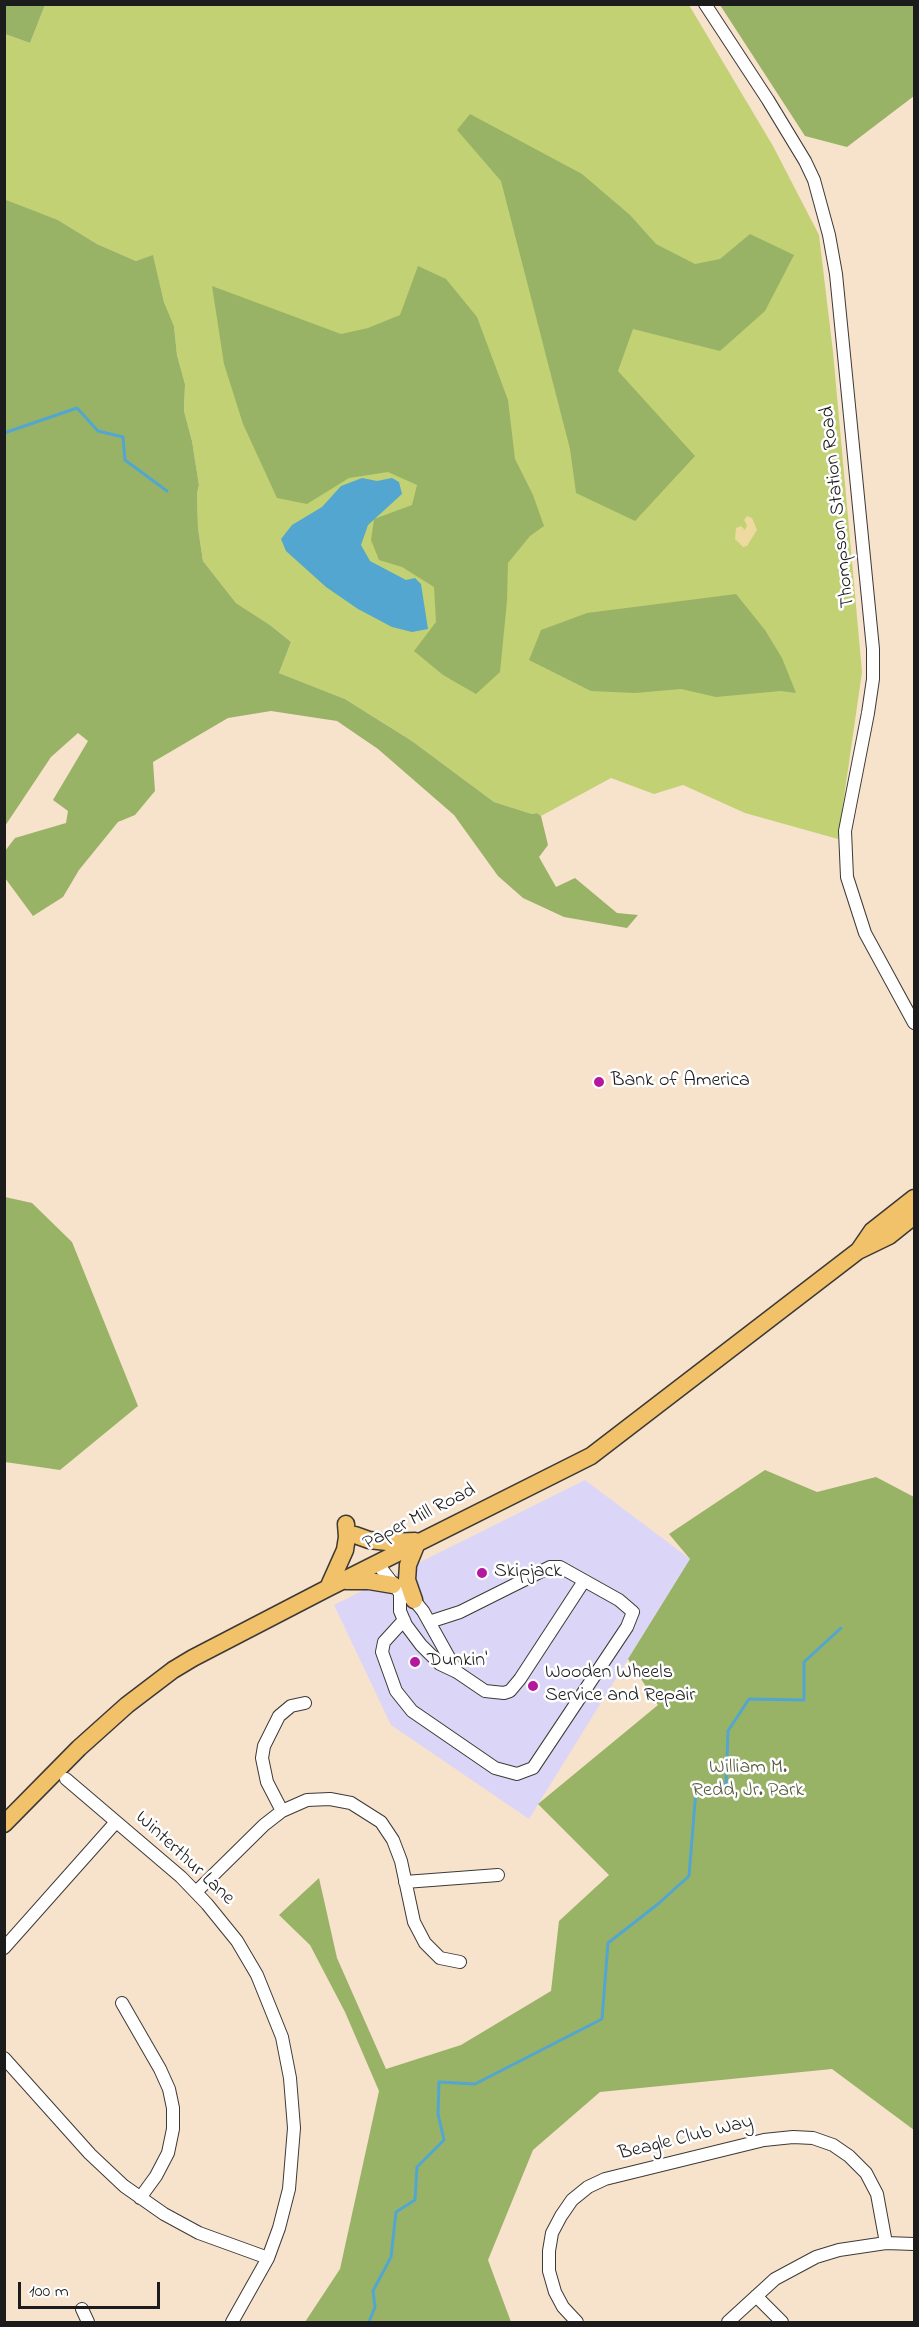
<!DOCTYPE html>
<html>
<head>
<meta charset="utf-8">
<style>
  body { margin:0 }
  #map { position:relative; width:919px; height:2327px; overflow:hidden; background:#f7e2cc; font-family:"Indie Flower",sans-serif }
  canvas { display:block }
  .frame { position:absolute; inset:0; border:6px solid #1c1c1c; pointer-events:none }
  .scale { position:absolute; left:18px; top:2282px; width:142px; height:27px; box-sizing:border-box; border:3px solid #1c1c1c; border-top:0; padding-left:8px; font-size:18px; line-height:21px; white-space:nowrap; color:#1c1c1c; -webkit-text-stroke:4px #fff; paint-order:stroke }
</style>
</head>
<body>
<div id="map">
<canvas width="919" height="2327"></canvas>
<div class="frame"></div>
<div class="scale">100 m</div>
</div>
<script>
const c = document.querySelector('canvas').getContext('2d');
c.lineJoin = 'round';
function fill(path, color) { c.fillStyle = color; c.fill(path, 'evenodd'); }
const shape = rows => new Path2D(rows.map(r => 'M' + r).join(''));
function stroke(path, color, width, dash) { c.strokeStyle = color; c.lineWidth = width; c.lineCap = dash ? 'butt' : 'round'; c.setLineDash(dash || []); c.stroke(path); }
function write(font, color, halo, rows, align = 'center') {
  c.font = font + ' "Indie Flower",sans-serif'; c.lineWidth = 5; c.setLineDash([]); c.textBaseline = 'middle'; c.strokeStyle = halo; c.fillStyle = color; for (const [text, x, y, turn = 0] of rows) {
    c.save(); c.translate(x, y); c.rotate((+turn || 0) * Math.PI / 180); c.textAlign = isNaN(turn) ? turn : align; if (halo) c.strokeText(text, 0, 0); c.fillText(text, 0, 0); c.restore();
  }
}
const built = shape([
  [585,1480,690,1559,529,1819,391,1725,334,1605]
]);
const green = shape([
  [45,5,689,5,773,146,819,235,833,352,862,672,838,839,745,813,683,785,654,794,611,778,541,816,537,813,532,814,494,802,412,741,345,699,279,673,291,642,270,625,236,603,203,561,198,528,197,493,199,485,192,441,184,411,185,384,177,355,174,326,164,302,153,256,136,261,97,244,58,220,5,201,5,34,30,43]
]);
const forest = shape([
  [5,4,45,5,30,43,5,34],
  [720,5,914,5,914,96,847,147,805,136],
  [470,114,582,174,630,215,656,244,695,264,720,259,750,234,794,255,765,311,720,351,633,329,618,371,695,456,635,521,576,493,570,449,501,181,457,130],
  [6,200,58,220,97,244,136,261,153,255,164,302,174,326,177,355,185,384,184,411,192,441,199,485,197,493,198,528,203,561,236,603,270,625,291,642,279,673,345,699,412,741,494,802,532,814,537,813,541,816,548,845,539,857,556,887,575,878,617,913,638,915,627,928,564,917,523,898,498,876,454,815,378,749,337,721,271,711,228,718,153,762,155,791,135,815,118,822,79,870,63,897,33,916,5,878,5,851,15,838,66,823,68,811,53,800,88,741,78,733,51,757,5,826],
  [418,266,446,279,477,317,508,400,515,459,533,495,544,526,530,536,508,563,507,601,500,672,476,694,443,675,414,651,436,622,434,587,402,567,379,560,371,540,374,519,412,505,417,485,388,472,349,478,307,504,277,498,243,424,224,364,212,286,341,334,368,328,400,315],
  [736,594,765,630,782,658,796,693,781,691,716,697,681,689,635,693,591,691,529,660,541,630,587,613],
  [5,1197,32,1203,72,1242,138,1406,60,1470,5,1462],
  [765,1470,817,1492,876,1477,914,1497,914,2130,832,2069,600,2092,533,2150,488,2260,511,2322,305,2322,340,2269,379,2091,345,2012,310,1945,279,1915,319,1878,337,1958,386,2069,461,2045,551,1991,559,1921,609,1875,538,1804,658,1705,628,1659,690,1559,669,1534]
]);
const sand = shape([
  [747,516,752,518,757,530,747,546,743,547,735,539,736,528,741,526,745,530,747,525,744,520]
]);
const water = shape([
  [362,478,377,481,392,478,399,482,402,494,368,525,361,545,370,561,406,580,415,578,421,584,428,629,412,632,392,627,358,609,326,587,286,551,281,539,292,525,322,507,341,486]
]);
const stream = shape([
  [4,433,77,408,98,431,123,437,125,460,167,491],
  [369,2322,375,2307,373,2291,391,2257,396,2212,415,2200,417,2167,444,2140,438,2114,439,2082,475,2084,602,2019,608,1943,658,1904,689,1876,696,1790,726,1784,728,1731,749,1699,804,1700,804,1662,841,1628]
]);
const minor = shape([
  [705,4,768,100,805,161,814,180,829,235,836,274,873,649,873,679,868,713,845,831,847,877,865,933,914,1023],
  [377,1563,400,1593,414,1600,423,1611,457,1672],
  [400,1593,400,1611,406,1625,421,1645,440,1664,457,1672,485,1691,504,1693,510,1691,520,1679,584,1581],
  [404,1620,384,1642,382,1652,396,1691,412,1711,495,1768,517,1774,533,1768,627,1627,633,1612,619,1600,560,1567,550,1567,460,1612,429,1622],
  [66,1779,181,1877,207,1904,237,1941,257,1975,282,2037,290,2078,294,2128,289,2189,279,2228,268,2258,232,2322],
  [282,1811,267,1782,262,1758,264,1746,279,1716,291,1706,305,1703],
  [405,1882,498,1875],
  [196,1892,264,1825,282,1811,307,1800,330,1799,351,1803,381,1822,393,1840,401,1861,414,1922,425,1943,440,1958,460,1962],
  [4,1948,116,1822],
  [122,2003,160,2069,169,2089,173,2108,173,2129,168,2153,156,2176,140,2198],
  [4,2058,90,2154,124,2186,164,2214,199,2233,268,2258],
  [756,2296,782,2322],
  [82,2309,88,2322],
  [577,2322,563,2307,555,2292,549,2271,549,2251,552,2233,561,2216,572,2200,588,2187,605,2179,764,2140,793,2137,813,2138,833,2145,849,2156,866,2173,877,2194,886,2243],
  [728,2322,775,2279,816,2257,839,2250,886,2243,914,2244]
]);
const major = shape([
  [859,1250,872,1231,914,1198],
  [355,1535,369,1540,387,1542,415,1541],
  [346,1581,369,1581,393,1585],
  [328,1588,345,1550,347,1537,346,1524],
  [414,1600,407,1580,408,1565,417,1543],
  [4,1824,79,1748,127,1705,173,1670,193,1658,328,1588,591,1456,858,1251,889,1236,914,1216]
]);
const markers = [
  [599,1082,6,"#b5179e"],
  [482,1573,6,"#b5179e"],
  [415,1662,6,"#b5179e"],
  [533,1686,6,"#b5179e"]
];
const streetNames = [
  ["Thompson Station Road",839,507,-96],
  ["Paper Mill Road",420,1518,-27],
  ["Winterthur Lane",184,1859,43],
  ["Beagle Club Way",686,2139,-14]
];
const poiNames = [
  ["Bank of America",611,1082],
  ["Skipjack",494,1573],
  ["Dunkin'",427,1662],
  ["Wooden Wheels",545,1674],
  ["Service and Repair",545,1697]
];
const parkNames = [
  ["William M.",748,1769],
  ["Redd, Jr. Park",748,1792]
];
fill(built, '#dbd6f7');
fill(green, '#c2d174');
fill(forest, '#99b366');
fill(sand, '#eeda9e');
fill(water, '#53a6cf');
stroke(stream, '#53a6cf', 3);
stroke(minor, '#3d3a36', 14);
stroke(major, '#3d3a36', 19);
stroke(minor, '#fff', 12);
stroke(major, '#f2c26a', 16);
for (const [x, y, r, color] of markers) { const dot = new Path2D(); dot.arc(x, y, r, 0, 2 * Math.PI); c.fillStyle = color; c.fill(dot); stroke(dot, '#fff', 2); }
write('20px', '#1c1c1c', '#fff', streetNames);
write('20px', '#1c1c1c', '#fff', poiNames, 'left');
write('20px', '#565b3b', '#fff', parkNames);
</script>
</body>
</html>
